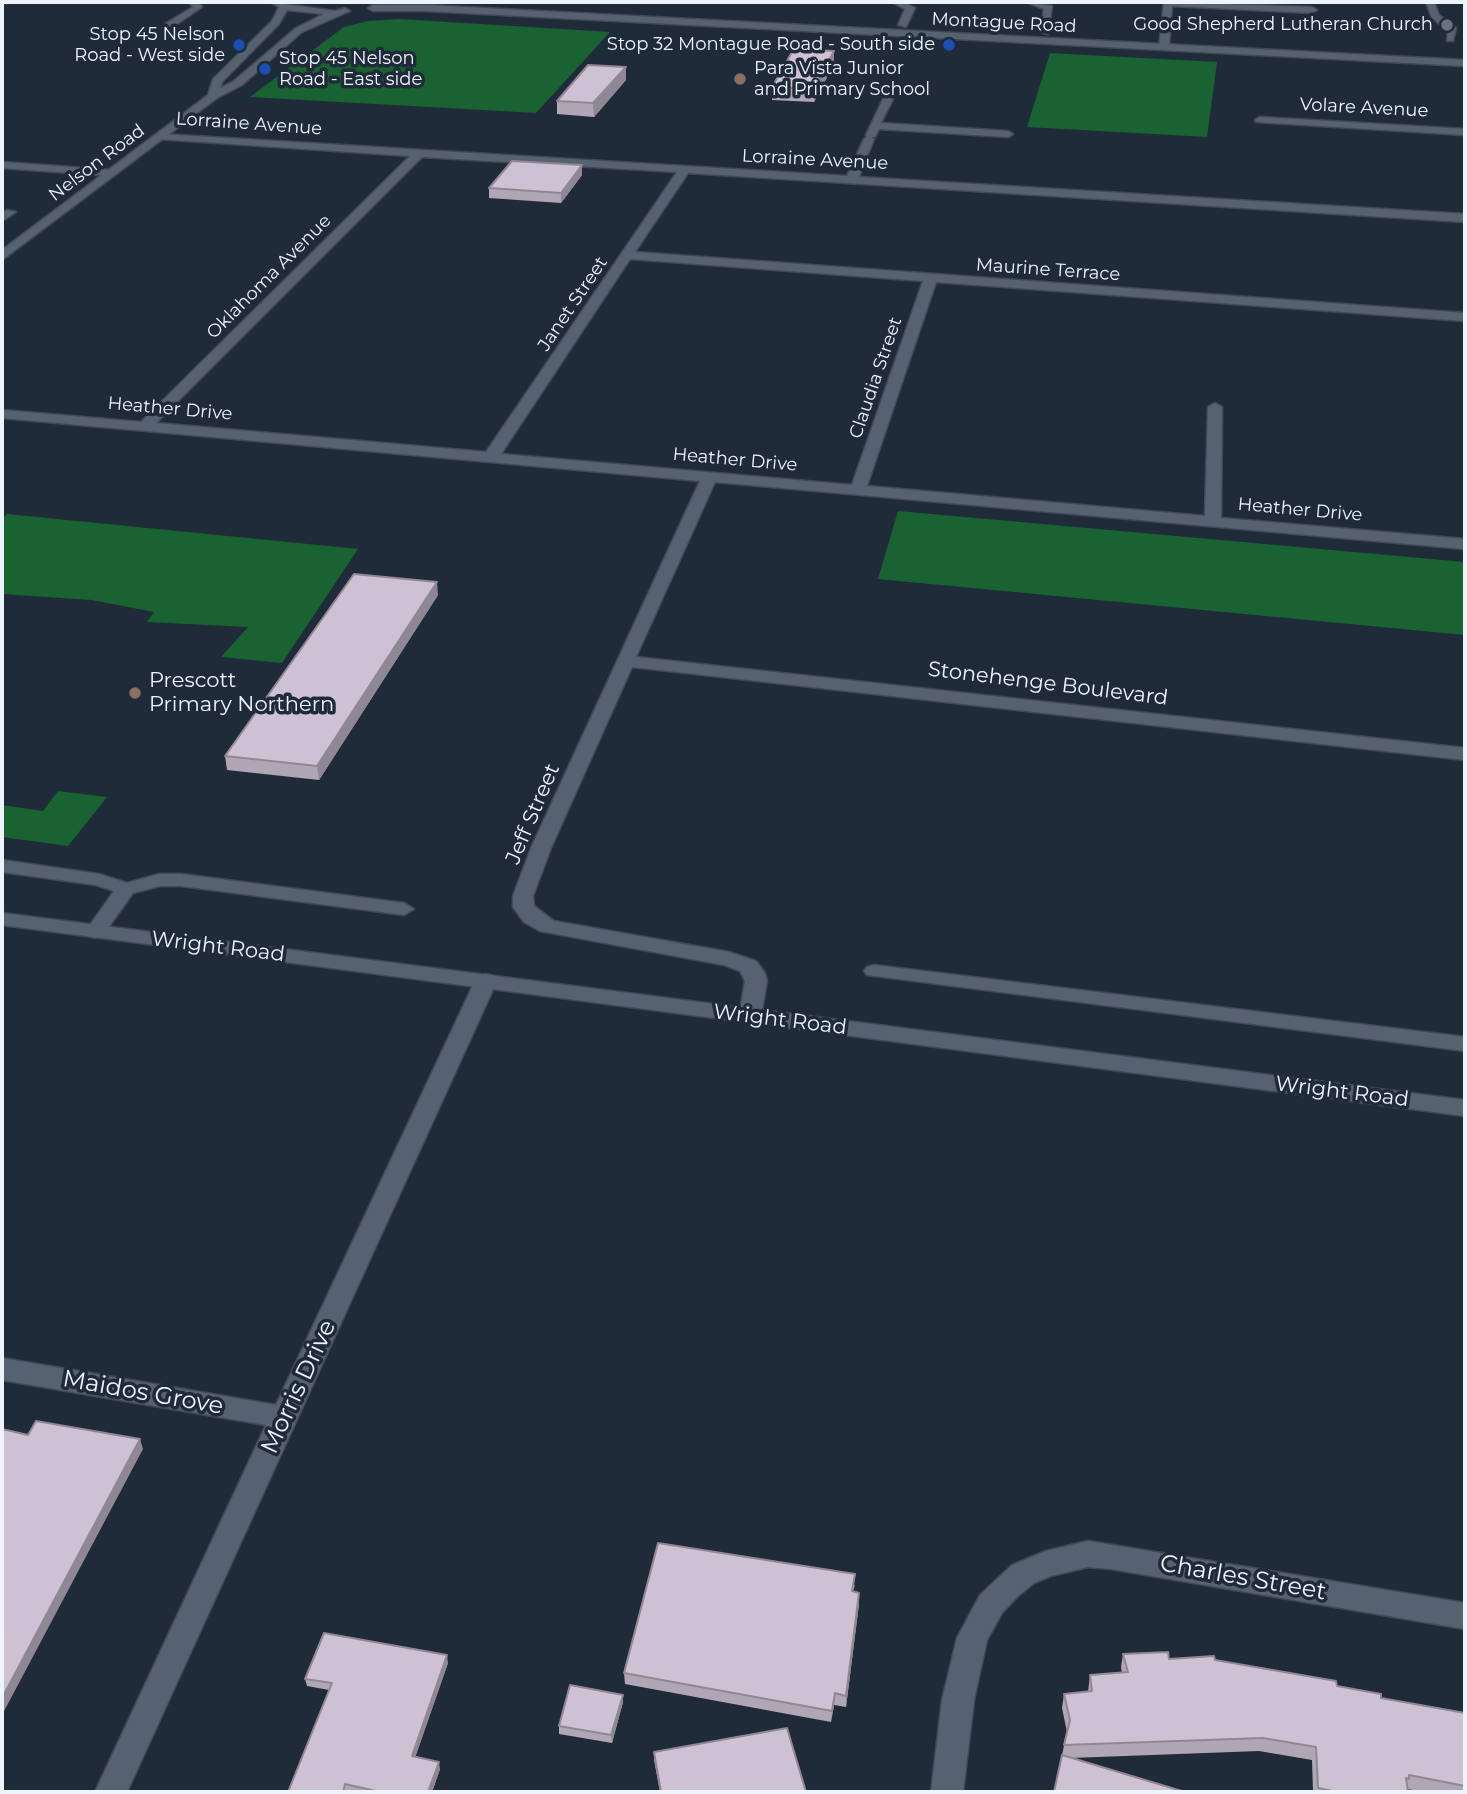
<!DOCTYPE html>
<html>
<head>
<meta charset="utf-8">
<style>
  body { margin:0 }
  #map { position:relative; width:1467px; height:1794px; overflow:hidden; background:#202b39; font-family:Montserrat,sans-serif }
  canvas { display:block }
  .frame { position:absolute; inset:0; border:4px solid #edf4fd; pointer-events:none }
</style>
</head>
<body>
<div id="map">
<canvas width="1467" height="1794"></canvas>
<div class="frame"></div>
</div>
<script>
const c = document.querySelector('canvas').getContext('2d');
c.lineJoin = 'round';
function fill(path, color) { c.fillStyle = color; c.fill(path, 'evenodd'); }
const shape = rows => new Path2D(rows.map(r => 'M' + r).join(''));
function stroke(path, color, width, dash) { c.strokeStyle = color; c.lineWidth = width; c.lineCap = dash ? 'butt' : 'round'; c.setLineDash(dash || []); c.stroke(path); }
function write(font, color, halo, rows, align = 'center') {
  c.font = font + ' Montserrat,sans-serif'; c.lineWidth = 7; c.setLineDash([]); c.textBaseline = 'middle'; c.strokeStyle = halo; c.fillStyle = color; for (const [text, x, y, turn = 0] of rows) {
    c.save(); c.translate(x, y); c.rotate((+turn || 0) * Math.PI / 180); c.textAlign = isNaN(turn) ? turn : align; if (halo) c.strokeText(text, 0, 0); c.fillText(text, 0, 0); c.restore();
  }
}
const green = shape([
  [399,19,610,32,536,113,250,97,344,27,368,21],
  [1050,53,1217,62,1207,137,1027,127],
  [898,511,1465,562,1465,635,878,579],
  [7,514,358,549,282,663,221,657,248,627,147,622,154,612,92,600,2,594,2,519],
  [58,791,107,797,68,846,2,837,2,805,43,811]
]);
const path = shape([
  [2,6,9,2]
]);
const lane = shape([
  [189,2,198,2,202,7,171,28,165,28,165,24,193,7,189,2],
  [1426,2,1434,2,1439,15,1456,28,1453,41,1447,41,1448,31,1432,18,1426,2],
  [890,92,895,95,881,123,1008,131,1013,134,1008,137,879,129,875,137,867,137,866,135,885,95,890,92],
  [7,210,16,212,2,221,2,213,7,210],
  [2,860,99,874,127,883,159,874,181,874,404,903,414,909,404,915,181,886,160,886,133,893,102,936,95,938,88,936,85,932,114,891,96,885,2,872,2,860],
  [874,965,1465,1037,1465,1051,867,975,864,971,867,967,874,965]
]);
const street = shape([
  [892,2,903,2,915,8,906,27,898,25,905,9,892,2],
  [1026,2,1052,6,1048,34,1040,32,1044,9,1026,2],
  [1164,2,1312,7,1317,10,1312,13,1172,6,1169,47,1164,50,1159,47,1164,2],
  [1260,117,1465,129,1465,135,1256,122,1255,120,1260,117],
  [162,134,847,176,864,139,869,136,874,139,859,177,1465,214,1465,222,688,173,635,252,1465,313,1465,321,936,282,867,486,1205,516,1208,407,1215,403,1222,407,1221,518,1465,539,1465,549,715,482,636,657,1465,748,1465,760,632,667,551,848,533,896,534,906,554,921,729,952,756,961,765,973,767,981,761,1016,758,1021,750,1023,742,1021,739,1016,745,981,740,971,724,965,540,931,524,922,513,907,513,896,531,848,700,481,2,418,2,410,141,422,410,156,158,139,157,137,162,134],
  [422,157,677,172,486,452,156,423,422,157],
  [630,259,923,281,852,485,501,454,630,259],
  [2,162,112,170,118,173,112,176,2,168,2,162],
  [486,974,494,976,497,981,127,1792,95,1792,266,1425,2,1380,2,1358,276,1405,475,981,478,976,486,974],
  [1088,1541,1465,1603,1465,1629,1111,1569,1088,1567,1051,1576,1034,1583,1018,1596,1002,1613,987,1640,974,1700,963,1792,931,1792,942,1700,957,1638,980,1595,1012,1565,1046,1551,1088,1541]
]);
const secondary = shape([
  [270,2,335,11,345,8,350,11,302,32,242,85,217,98,2,260,2,250,208,95,213,79,272,21,279,7,270,2],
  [287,10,324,14,296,28,234,81,220,88,222,82,279,24,287,10],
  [426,5,1465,60,1465,66,426,11,373,11,368,8,373,5,426,5],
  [2,913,1465,1100,1465,1116,2,925,2,913]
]);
const wall = shape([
  [834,64,814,102,772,100,772,87],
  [626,80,594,117,557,114,557,101],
  [582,165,582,175,561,203,489,198,489,188],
  [438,595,319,780,227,770,225,756],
  [855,1585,853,1591,859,1593,859,1604,846,1707,834,1705,831,1722,625,1684,624,1673],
  [1123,1654,1169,1659,1215,1660,1337,1686,1381,1698,1465,1713,1465,1792,1424,1792,1407,1789,1408,1792,1313,1792,1312,1760,1259,1751,1071,1758,1062,1755,1067,1732,1062,1708,1064,1694,1088,1692,1090,1675,1122,1673,1121,1667],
  [448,1663,415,1757,440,1769,432,1792,288,1792,329,1690,307,1686,305,1679],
  [623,1702,612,1743,559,1734,559,1726],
  [654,1752,806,1792,660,1792,654,1760]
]);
const shadedWall = shape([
  [834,51,834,64,814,102,814,89],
  [626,67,626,80,594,117,593,103],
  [582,165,582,175,561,203,561,193],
  [437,582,438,595,319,780,317,766],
  [140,1439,143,1449,2,1715,2,1698],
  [859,1593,859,1604,846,1707,846,1696],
  [447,1655,448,1663,413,1764,412,1756],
  [835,1693,834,1705,831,1722,832,1711],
  [623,1695,623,1702,612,1743,611,1735],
  [439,1762,440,1769,432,1792,428,1792]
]);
const building = shape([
  [798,49,834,51,814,89,772,87,792,52,798,49],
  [588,65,626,67,593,103,557,101,588,65],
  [512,161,582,165,561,193,489,188,512,161],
  [354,574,437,582,317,766,225,756,354,574],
  [36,1421,140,1439,2,1698,2,1429,28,1435,36,1421],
  [658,1543,855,1574,852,1591,859,1593,846,1696,835,1693,832,1711,624,1673,658,1543],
  [324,1633,447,1655,412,1756,439,1762,428,1792,380,1792,345,1784,343,1792,288,1792,332,1683,305,1679,324,1633],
  [1168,1652,1169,1659,1214,1656,1215,1660,1336,1681,1337,1686,1381,1694,1381,1698,1465,1713,1465,1786,1409,1775,1409,1779,1406,1778,1408,1792,1338,1792,1318,1788,1316,1747,1263,1738,1064,1745,1070,1720,1064,1694,1092,1691,1090,1675,1128,1672,1123,1654,1168,1652],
  [570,1685,623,1695,611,1735,559,1726,570,1685],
  [787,1728,806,1792,661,1792,654,1752,787,1728],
  [1062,1755,1185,1792,1054,1792,1062,1755]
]);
const markers = [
  [1447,25,7,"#6b7280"],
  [239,45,7,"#1a4fb4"],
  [949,45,7,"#1a4fb4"],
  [265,69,7,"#1a4fb4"],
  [740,79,7,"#8d6e63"],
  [135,693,7,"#8d6e63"]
];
const farStreetnames = [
  ["Montague Road",1004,23,3],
  ["Volare Avenue",1364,108,3],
  ["Lorraine Avenue",249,124,4],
  ["Lorraine Avenue",815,160,3],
  ["Nelson Road",97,163,-37],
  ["Maurine Terrace",1048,270,4],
  ["Oklahoma Avenue",269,277,-45],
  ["Janet Street",573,304,-56],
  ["Claudia Street",876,378,-71],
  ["Heather Drive",170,409,5],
  ["Heather Drive",735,460,5],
  ["Heather Drive",1300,510,5]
];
const farPoinames = [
  ["Good Shepherd Lutheran Church",1433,25],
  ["Stop 45 Nelson",225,35],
  ["Road - West side",225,56],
  ["Stop 32 Montague Road - South side",935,45],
  ["Stop 45 Nelson",279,59,"left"],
  ["Road - East side",279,80,"left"],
  ["Para Vista Junior",754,69,"left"],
  ["and Primary School",754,90,"left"]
];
const poiNames = [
  ["Prescott",149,681],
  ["Primary Northern",149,705]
];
const streetNames = [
  ["Stonehenge Boulevard",1048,684,7],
  ["Jeff Street",533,814,-67],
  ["Wright Road",218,947,7],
  ["Wright Road",780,1020,7],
  ["Wright Road",1342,1092,7]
];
const nearStreetnames = [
  ["Morris Drive",299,1387,-65],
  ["Maidos Grove",143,1393,10],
  ["Charles Street",1243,1578,10]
];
fill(green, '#196232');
stroke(lane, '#404a55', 3);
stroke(street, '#404a55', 3);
stroke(secondary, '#404a55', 3);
stroke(path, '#727c88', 2, [2.5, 2]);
fill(lane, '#566271');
fill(street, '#566271');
fill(secondary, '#566271');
fill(wall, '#b1a6b5');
fill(shadedWall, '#908794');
fill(building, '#cec1d3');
stroke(building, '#908794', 2);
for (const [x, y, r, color] of markers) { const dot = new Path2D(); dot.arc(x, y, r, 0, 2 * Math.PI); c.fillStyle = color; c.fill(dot); stroke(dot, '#202b39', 2.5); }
write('18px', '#edf4fd', '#202b39', farStreetnames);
write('18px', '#edf4fd', '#202b39', farPoinames, 'right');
write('21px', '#edf4fd', '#202b39', poiNames, 'left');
write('21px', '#edf4fd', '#202b39', streetNames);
write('24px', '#edf4fd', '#202b39', nearStreetnames);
</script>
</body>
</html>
